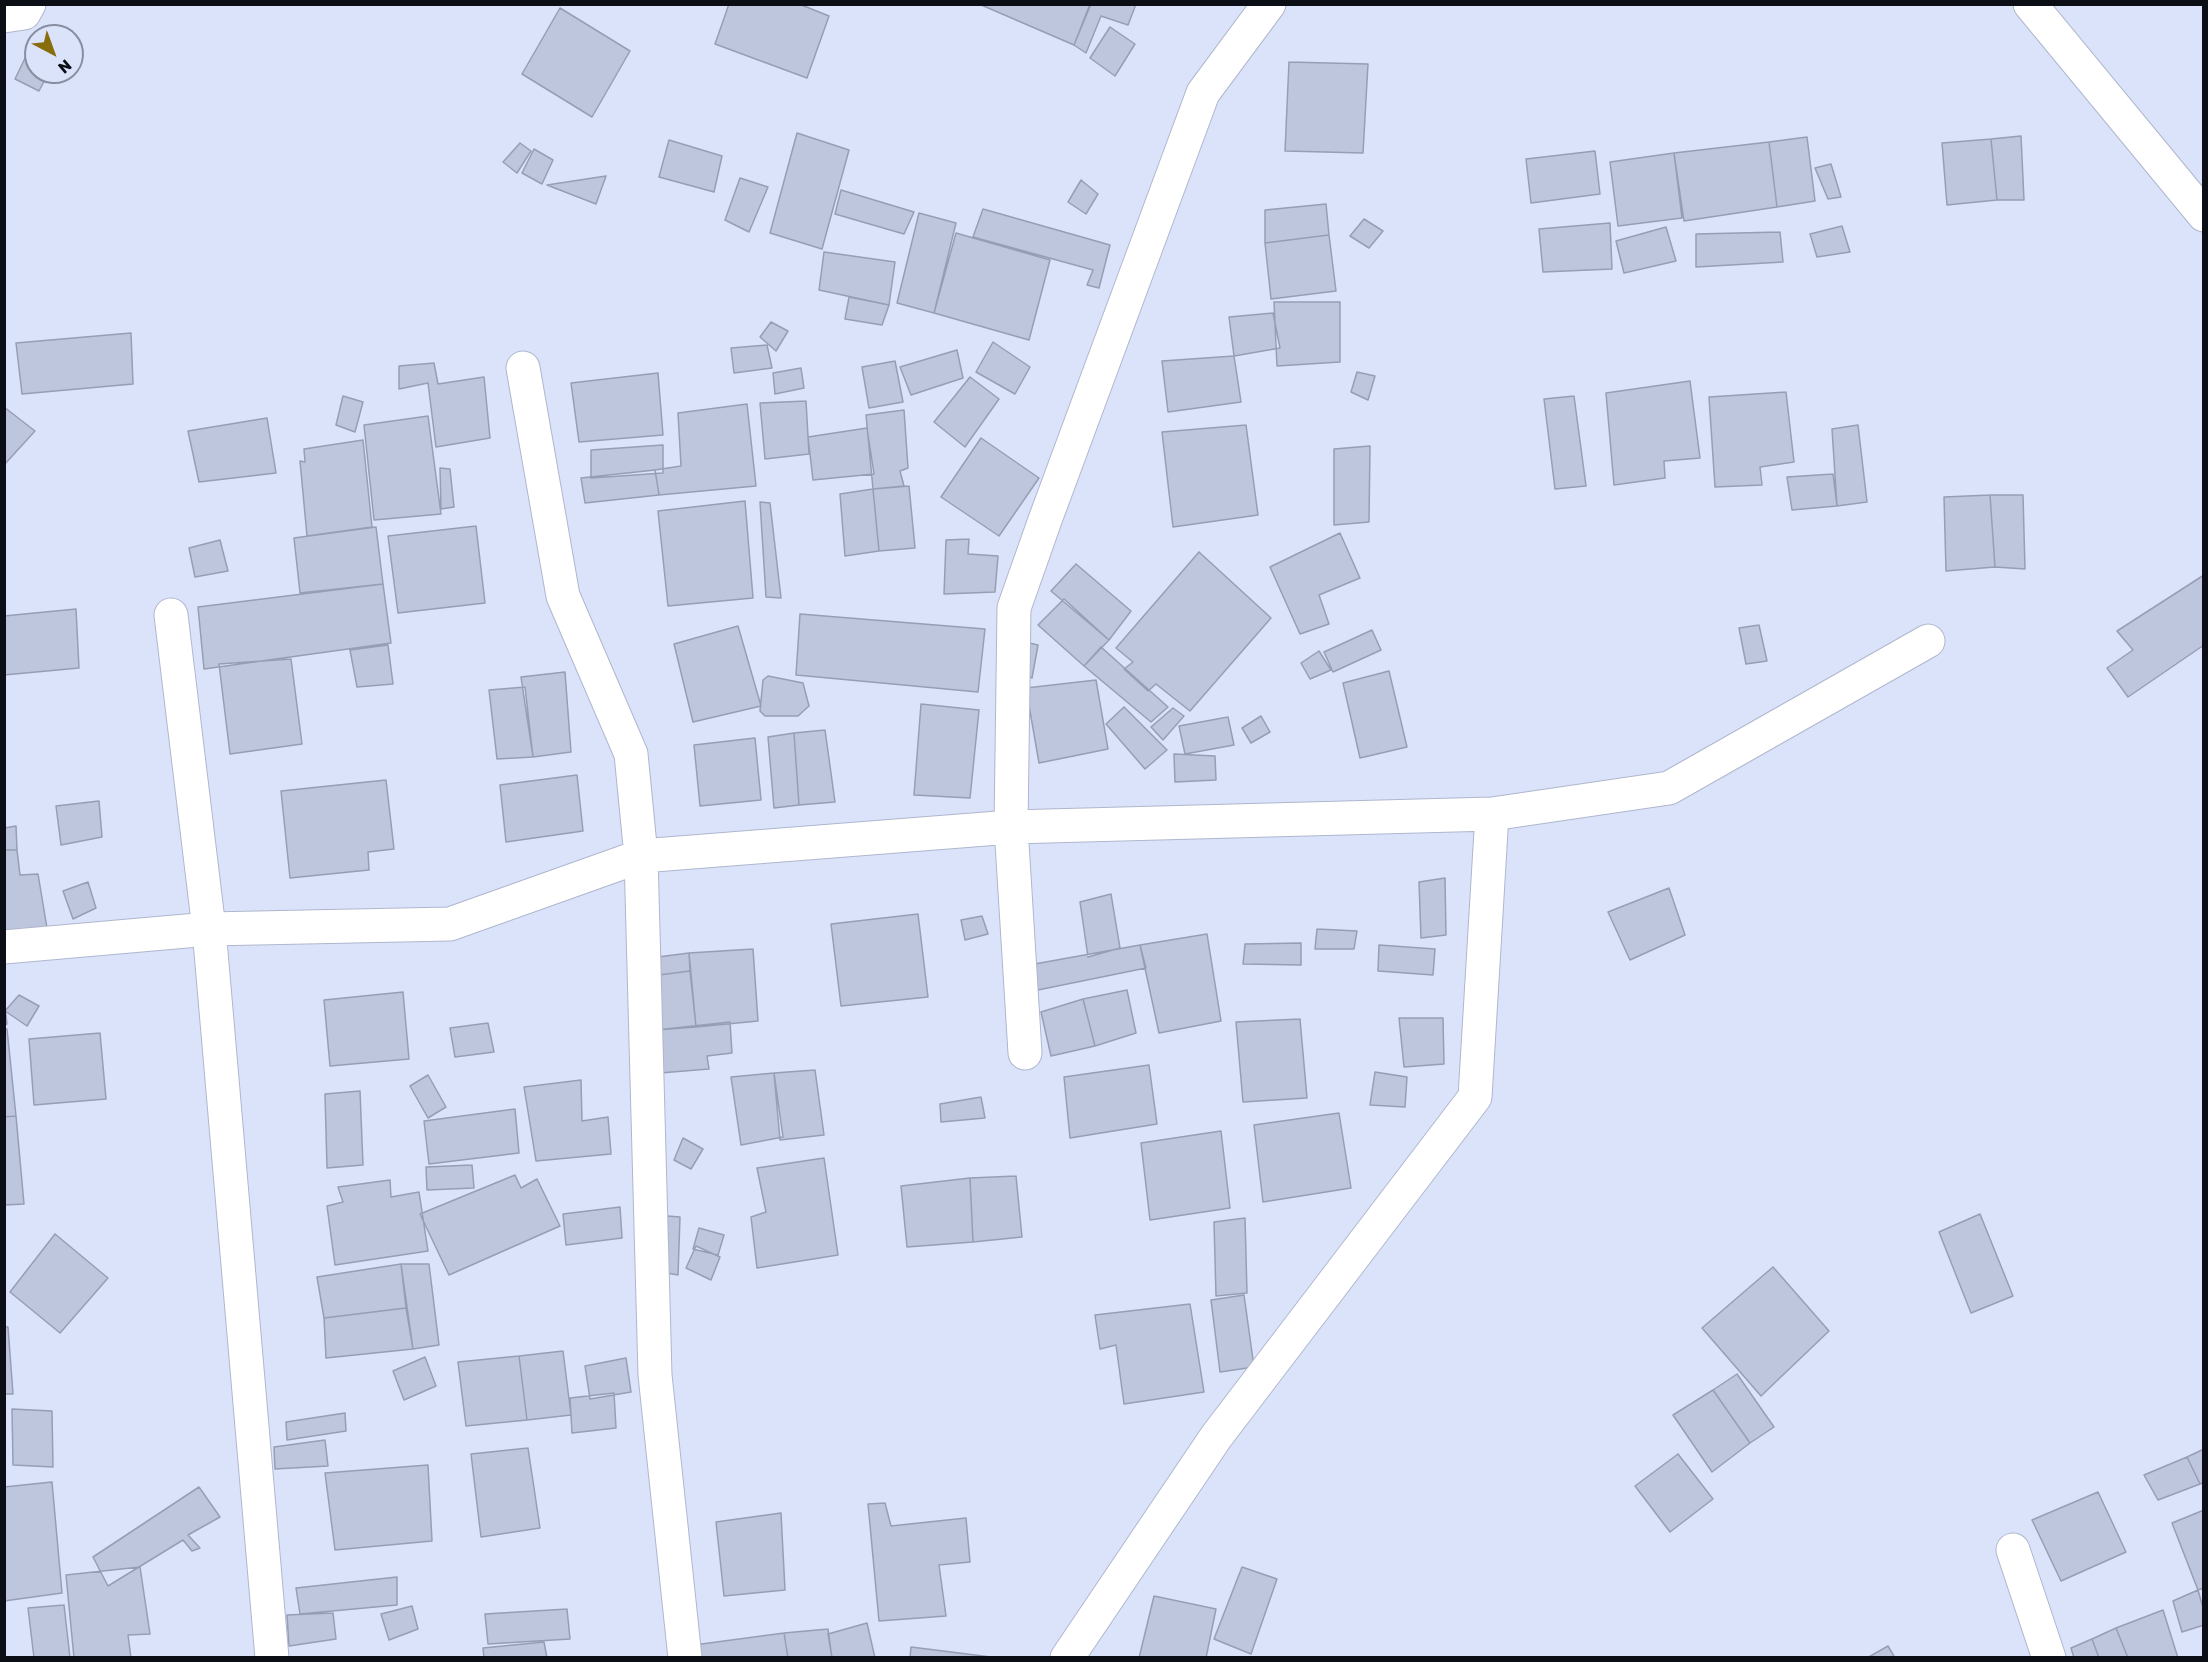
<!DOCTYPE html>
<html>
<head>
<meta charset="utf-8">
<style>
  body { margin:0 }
  #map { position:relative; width:2208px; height:1662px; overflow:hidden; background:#dbe3fb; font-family:Rubik,sans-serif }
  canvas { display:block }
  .frame { position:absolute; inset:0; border:6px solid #0b0e15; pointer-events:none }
  .north { position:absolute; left:24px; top:24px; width:60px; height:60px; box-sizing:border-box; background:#dbe3fb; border:2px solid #888e9f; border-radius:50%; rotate:139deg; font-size:16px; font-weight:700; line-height:24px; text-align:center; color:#0b0e15 }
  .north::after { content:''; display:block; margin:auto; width:21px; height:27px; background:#886d0c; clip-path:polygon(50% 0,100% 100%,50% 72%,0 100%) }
</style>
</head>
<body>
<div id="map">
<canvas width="2208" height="1662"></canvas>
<div class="frame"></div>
<div class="north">N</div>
</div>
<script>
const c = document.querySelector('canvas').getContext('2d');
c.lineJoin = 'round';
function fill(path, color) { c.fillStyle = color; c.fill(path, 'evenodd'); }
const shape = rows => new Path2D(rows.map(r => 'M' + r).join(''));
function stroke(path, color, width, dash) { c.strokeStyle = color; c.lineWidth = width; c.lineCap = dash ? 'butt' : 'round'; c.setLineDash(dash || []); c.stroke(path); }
const building = shape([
  [729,4,799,4,829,16,807,78,715,44,729,4],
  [979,4,1091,4,1074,45,979,4],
  [1090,4,1136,4,1128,25,1101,16,1086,53,1074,45,1090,4],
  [560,8,630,51,592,117,522,74,560,8],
  [1110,27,1135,44,1115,76,1090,58,1110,27],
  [27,54,36,58,36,72,49,72,39,91,15,79,27,54],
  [1289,62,1368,64,1363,153,1285,151,1289,62],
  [797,133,849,150,822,249,770,233,797,133],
  [2021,136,2024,200,1997,200,1991,139,2021,136],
  [1807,137,1815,201,1777,207,1769,142,1807,137],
  [1991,139,1997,200,1947,205,1942,143,1991,139],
  [669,140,722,156,714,192,659,177,669,140],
  [1769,142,1777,207,1684,221,1674,153,1769,142],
  [520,143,531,151,517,173,503,162,520,143],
  [534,149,553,160,542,184,522,173,534,149],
  [1595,151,1600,194,1531,203,1526,159,1595,151],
  [1674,153,1682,218,1618,226,1610,162,1674,153],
  [1831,164,1841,197,1828,199,1815,168,1831,164],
  [606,176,596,204,547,185,606,176],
  [740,178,768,187,749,232,725,220,740,178],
  [1081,180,1098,194,1086,214,1068,202,1081,180],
  [841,190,914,212,904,234,835,214,841,190],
  [1326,204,1329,235,1265,243,1265,210,1326,204],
  [983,209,1110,245,1099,288,1087,285,1093,270,973,237,983,209],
  [919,213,956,223,934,313,897,303,919,213],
  [1364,219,1383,231,1369,248,1350,236,1364,219],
  [1610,223,1612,269,1543,272,1539,229,1610,223],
  [1842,226,1850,252,1817,257,1810,234,1842,226],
  [1666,227,1676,261,1624,273,1616,241,1666,227],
  [1780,232,1783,262,1696,267,1696,234,1780,232],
  [956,233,1050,260,1029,340,934,313,956,233],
  [1329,235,1336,291,1271,299,1265,243,1329,235],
  [824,252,895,262,889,305,819,290,824,252],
  [849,297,889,305,882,325,845,319,849,297],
  [1274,302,1340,302,1340,362,1277,366,1274,302],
  [1273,313,1280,348,1234,356,1229,317,1273,313],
  [771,322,788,331,776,351,760,337,771,322],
  [131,333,133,384,22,394,16,343,131,333],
  [993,342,1030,367,1015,394,976,372,993,342],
  [767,345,772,368,734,373,731,348,767,345],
  [957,350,963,378,911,395,900,367,957,350],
  [1234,356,1241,402,1168,412,1162,361,1234,356],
  [895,361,903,402,869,408,862,367,895,361],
  [434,363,438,384,484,377,490,438,436,447,428,383,399,389,399,366,434,363],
  [801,368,804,388,775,394,773,373,801,368],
  [1357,372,1375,376,1368,400,1351,392,1357,372],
  [658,373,663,435,579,442,571,383,658,373],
  [970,377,999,399,965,447,934,422,970,377],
  [1690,381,1700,458,1664,461,1665,478,1614,485,1606,393,1690,381],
  [1786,392,1794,462,1760,467,1762,485,1715,487,1709,397,1786,392],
  [343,396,363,402,355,432,336,425,343,396],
  [1574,396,1586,486,1555,489,1544,399,1574,396],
  [806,401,809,454,765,459,760,403,806,401],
  [747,404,756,486,659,495,655,470,681,466,678,413,747,404],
  [4,407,35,431,4,465,4,407],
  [904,410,908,468,900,471,904,486,873,489,866,415,904,410],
  [428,416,441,514,374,520,364,425,428,416],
  [267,418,276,473,199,482,188,431,267,418],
  [1246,425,1258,515,1173,527,1162,432,1246,425],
  [1858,425,1867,502,1837,506,1832,429,1858,425],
  [867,428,874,474,813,480,808,437,867,428],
  [981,438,1039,478,999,536,941,497,981,438],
  [363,440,372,527,307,536,300,461,305,462,304,449,363,440],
  [663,445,663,473,591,478,591,450,663,445],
  [1370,446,1369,522,1334,525,1334,449,1370,446],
  [440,468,450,469,454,507,441,509,440,468],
  [655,470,659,495,585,503,581,478,655,470],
  [1833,474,1837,506,1792,510,1787,477,1833,474],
  [909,486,915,548,879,551,873,489,909,486],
  [873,489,879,551,845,556,840,494,873,489],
  [1990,495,1995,567,1946,571,1944,497,1990,495],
  [1990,495,2023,495,2025,569,1995,567,1990,495],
  [745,501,753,598,668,606,658,511,745,501],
  [760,502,770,503,781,598,766,597,760,502],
  [476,526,485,603,398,613,388,536,476,526],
  [376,527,383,584,300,593,294,538,376,527],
  [1340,533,1360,578,1319,595,1329,624,1300,634,1270,567,1340,533],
  [969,539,968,554,998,556,995,592,944,594,946,540,969,539],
  [220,540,228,571,195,577,189,548,220,540],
  [1199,552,1271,618,1190,711,1156,684,1148,691,1124,669,1133,662,1116,648,1199,552],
  [1076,564,1131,611,1109,640,1051,591,1076,564],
  [2204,575,2204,645,2128,697,2107,668,2133,650,2117,631,2204,575],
  [383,584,391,643,204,669,198,607,383,584],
  [1064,599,1109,640,1084,666,1038,625,1064,599],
  [76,609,79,668,4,675,4,616,76,609],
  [800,614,985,629,978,692,796,675,800,614],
  [1759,625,1767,661,1746,664,1739,628,1759,625],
  [738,626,761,706,693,722,674,644,738,626],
  [1372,630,1381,650,1333,672,1324,652,1372,630],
  [1025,642,1038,645,1032,678,1019,675,1025,642],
  [388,645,393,684,357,687,350,650,388,645],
  [1101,647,1168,707,1151,722,1084,666,1101,647],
  [1319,651,1331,670,1310,679,1301,663,1319,651],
  [291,659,302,744,230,754,219,664,291,659],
  [1389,671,1407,747,1360,758,1343,683,1389,671],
  [565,672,571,752,533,757,521,677,565,672],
  [768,676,803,683,809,706,798,716,765,716,760,711,763,680,768,676],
  [1096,680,1108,749,1039,763,1026,688,1096,680],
  [525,687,533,757,497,759,489,690,525,687],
  [921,704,979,710,970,798,914,795,921,704],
  [1124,707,1167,750,1145,769,1106,724,1124,707],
  [1173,708,1184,716,1163,740,1151,727,1173,708],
  [1261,716,1270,732,1251,743,1242,728,1261,716],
  [1228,717,1234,745,1185,754,1179,726,1228,717],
  [825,730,835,802,799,805,794,733,825,730],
  [794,733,799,805,774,808,768,737,794,733],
  [755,738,761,800,700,806,694,745,755,738],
  [1174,754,1215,756,1216,780,1175,782,1174,754],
  [577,775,583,831,506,842,500,785,577,775],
  [386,780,394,849,368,852,369,870,290,878,281,791,386,780],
  [99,801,102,837,61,845,56,806,99,801],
  [16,826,17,850,4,850,4,828,16,826],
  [4,850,17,850,20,875,38,874,47,928,4,932,4,850],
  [1445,878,1446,935,1421,938,1419,882,1445,878],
  [88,882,96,908,73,919,63,891,88,882],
  [1669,888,1685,935,1630,960,1608,912,1669,888],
  [1111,894,1120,948,1088,957,1080,902,1111,894],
  [918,914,928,997,841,1006,831,924,918,914],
  [982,916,988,934,965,940,961,920,982,916],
  [1317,929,1357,931,1354,949,1315,949,1317,929],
  [1207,934,1221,1021,1159,1033,1140,945,1207,934],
  [1301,943,1301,965,1243,964,1245,944,1301,943],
  [1140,945,1146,968,1033,991,1029,965,1140,945],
  [1379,945,1435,949,1433,975,1378,971,1379,945],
  [753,949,758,1021,696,1027,689,953,753,949],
  [689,953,690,971,651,976,650,958,689,953],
  [690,971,696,1027,656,1030,651,976,690,971],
  [1127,990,1136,1033,1095,1046,1083,999,1127,990],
  [403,992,409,1059,330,1066,324,1000,403,992],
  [19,995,39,1006,27,1026,5,1011,19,995],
  [4,997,7,1024,4,1025,4,997],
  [1083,999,1095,1046,1051,1056,1041,1012,1083,999],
  [1399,1018,1443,1018,1444,1064,1404,1067,1399,1018],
  [1300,1019,1307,1098,1243,1102,1236,1022,1300,1019],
  [730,1022,732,1053,707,1056,709,1069,660,1073,656,1030,730,1022],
  [488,1023,494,1052,455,1057,450,1028,488,1023],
  [4,1029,7,1029,16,1116,4,1117,4,1029],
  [100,1033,106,1099,34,1105,29,1039,100,1033],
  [1149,1065,1157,1124,1070,1138,1064,1077,1149,1065],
  [815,1070,824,1135,780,1140,774,1073,815,1070],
  [1375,1072,1407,1077,1405,1107,1370,1105,1375,1072],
  [774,1073,783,1137,741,1145,731,1077,774,1073],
  [428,1075,446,1107,428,1118,410,1086,428,1075],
  [581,1080,582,1121,608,1117,611,1154,536,1161,524,1087,581,1080],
  [360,1091,363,1165,327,1168,325,1094,360,1091],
  [981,1097,985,1118,941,1122,940,1104,981,1097],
  [515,1109,519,1153,429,1164,424,1121,515,1109],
  [1339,1113,1351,1188,1263,1202,1254,1125,1339,1113],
  [16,1116,24,1204,4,1205,4,1117,16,1116],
  [1221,1131,1230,1208,1150,1220,1141,1143,1221,1131],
  [683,1138,703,1149,691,1169,674,1160,683,1138],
  [824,1158,838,1255,757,1268,751,1217,766,1212,757,1168,824,1158],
  [472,1165,474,1188,427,1190,426,1167,472,1165],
  [515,1175,521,1188,537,1179,560,1226,449,1275,420,1214,515,1175],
  [1016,1176,1022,1237,973,1242,970,1178,1016,1176],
  [970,1178,973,1242,907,1247,901,1186,970,1178],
  [390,1180,391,1197,419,1192,428,1251,335,1265,327,1206,343,1202,338,1187,390,1180],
  [620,1207,622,1238,566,1245,563,1214,620,1207],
  [1980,1214,2013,1296,1971,1313,1939,1232,1980,1214],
  [655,1215,680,1217,678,1275,655,1271,655,1215],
  [1245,1218,1247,1293,1216,1296,1214,1222,1245,1218],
  [699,1228,724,1235,718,1255,693,1249,699,1228],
  [55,1234,108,1278,60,1333,10,1292,55,1234],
  [696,1246,720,1257,711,1280,686,1268,696,1246],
  [401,1264,406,1308,324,1318,317,1277,401,1264],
  [401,1264,429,1264,439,1345,413,1349,401,1264],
  [1773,1267,1829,1331,1761,1396,1702,1328,1773,1267],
  [1244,1295,1254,1367,1220,1372,1211,1300,1244,1295],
  [1190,1304,1204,1392,1124,1404,1116,1345,1100,1349,1095,1315,1190,1304],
  [406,1308,413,1349,326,1358,324,1318,406,1308],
  [4,1327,8,1327,13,1394,4,1394,4,1327],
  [563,1351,571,1415,527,1420,519,1356,563,1351],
  [519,1356,527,1420,466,1426,458,1362,519,1356],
  [425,1357,436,1386,404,1400,393,1371,425,1357],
  [626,1358,631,1392,590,1399,585,1366,626,1358],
  [1737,1374,1774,1427,1750,1443,1713,1390,1737,1374],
  [1713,1390,1750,1443,1712,1472,1673,1415,1713,1390],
  [614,1393,616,1428,572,1433,570,1398,614,1393],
  [12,1409,52,1411,53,1467,13,1465,12,1409],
  [345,1413,346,1431,287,1440,286,1422,345,1413],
  [325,1440,328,1466,275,1469,274,1447,325,1440],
  [528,1448,540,1528,481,1537,471,1454,528,1448],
  [2204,1449,2204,1482,2200,1484,2187,1457,2204,1449],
  [1678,1454,1713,1499,1670,1532,1635,1486,1678,1454],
  [2187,1457,2200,1484,2158,1500,2144,1475,2187,1457],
  [428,1465,432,1541,335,1550,325,1473,428,1465],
  [52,1482,62,1593,4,1601,4,1487,52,1482],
  [199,1487,220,1517,188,1535,200,1548,192,1551,183,1540,108,1586,93,1557,199,1487],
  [2098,1492,2126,1552,2061,1581,2032,1520,2098,1492],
  [885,1503,891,1526,966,1518,970,1562,939,1565,946,1616,879,1621,868,1504,885,1503],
  [2204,1510,2204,1588,2198,1590,2172,1523,2204,1510],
  [781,1513,785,1590,724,1596,716,1522,781,1513],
  [140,1567,150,1634,128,1635,131,1658,74,1658,66,1575,140,1567],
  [1242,1567,1277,1579,1251,1654,1214,1639,1242,1567],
  [397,1577,397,1605,300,1614,296,1588,397,1577],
  [2198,1590,2204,1611,2204,1625,2182,1632,2173,1601,2198,1590],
  [1154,1596,1216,1609,1206,1658,1139,1658,1154,1596],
  [64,1605,70,1658,34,1658,28,1608,64,1605],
  [412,1606,418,1629,389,1640,381,1614,412,1606],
  [567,1609,570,1639,488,1644,485,1614,567,1609],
  [2163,1610,2178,1658,2128,1658,2116,1628,2163,1610],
  [333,1613,336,1639,289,1646,287,1615,333,1613],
  [867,1623,875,1658,832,1658,828,1634,867,1623],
  [2116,1628,2128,1658,2099,1658,2092,1639,2116,1628],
  [828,1629,832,1658,788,1658,784,1633,828,1629],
  [784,1633,788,1658,695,1658,694,1645,784,1633],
  [2092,1639,2099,1658,2074,1658,2071,1648,2092,1639],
  [544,1642,547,1658,484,1658,483,1648,544,1642],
  [1888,1646,1895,1658,1867,1658,1888,1646],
  [911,1647,991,1657,991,1658,910,1658,911,1647]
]);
const minor = shape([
  [2030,4,2204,215],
  [4,16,24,13,29,4],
  [523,368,563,596,631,754,641,856,655,1375,685,1658],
  [171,615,209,929,272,1658],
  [4,947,209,929,450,924,641,856,1011,827,1492,814,1669,788,1928,641],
  [1025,1053,1011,827,1014,608,1045,520,1203,93,1269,4],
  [2013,1550,2049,1658],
  [1067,1658,1216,1437,1475,1097,1492,814]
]);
fill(building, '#bec6dd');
stroke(building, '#969eb4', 1.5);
stroke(minor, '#afb7cd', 35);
stroke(minor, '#fff', 33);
</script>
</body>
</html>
